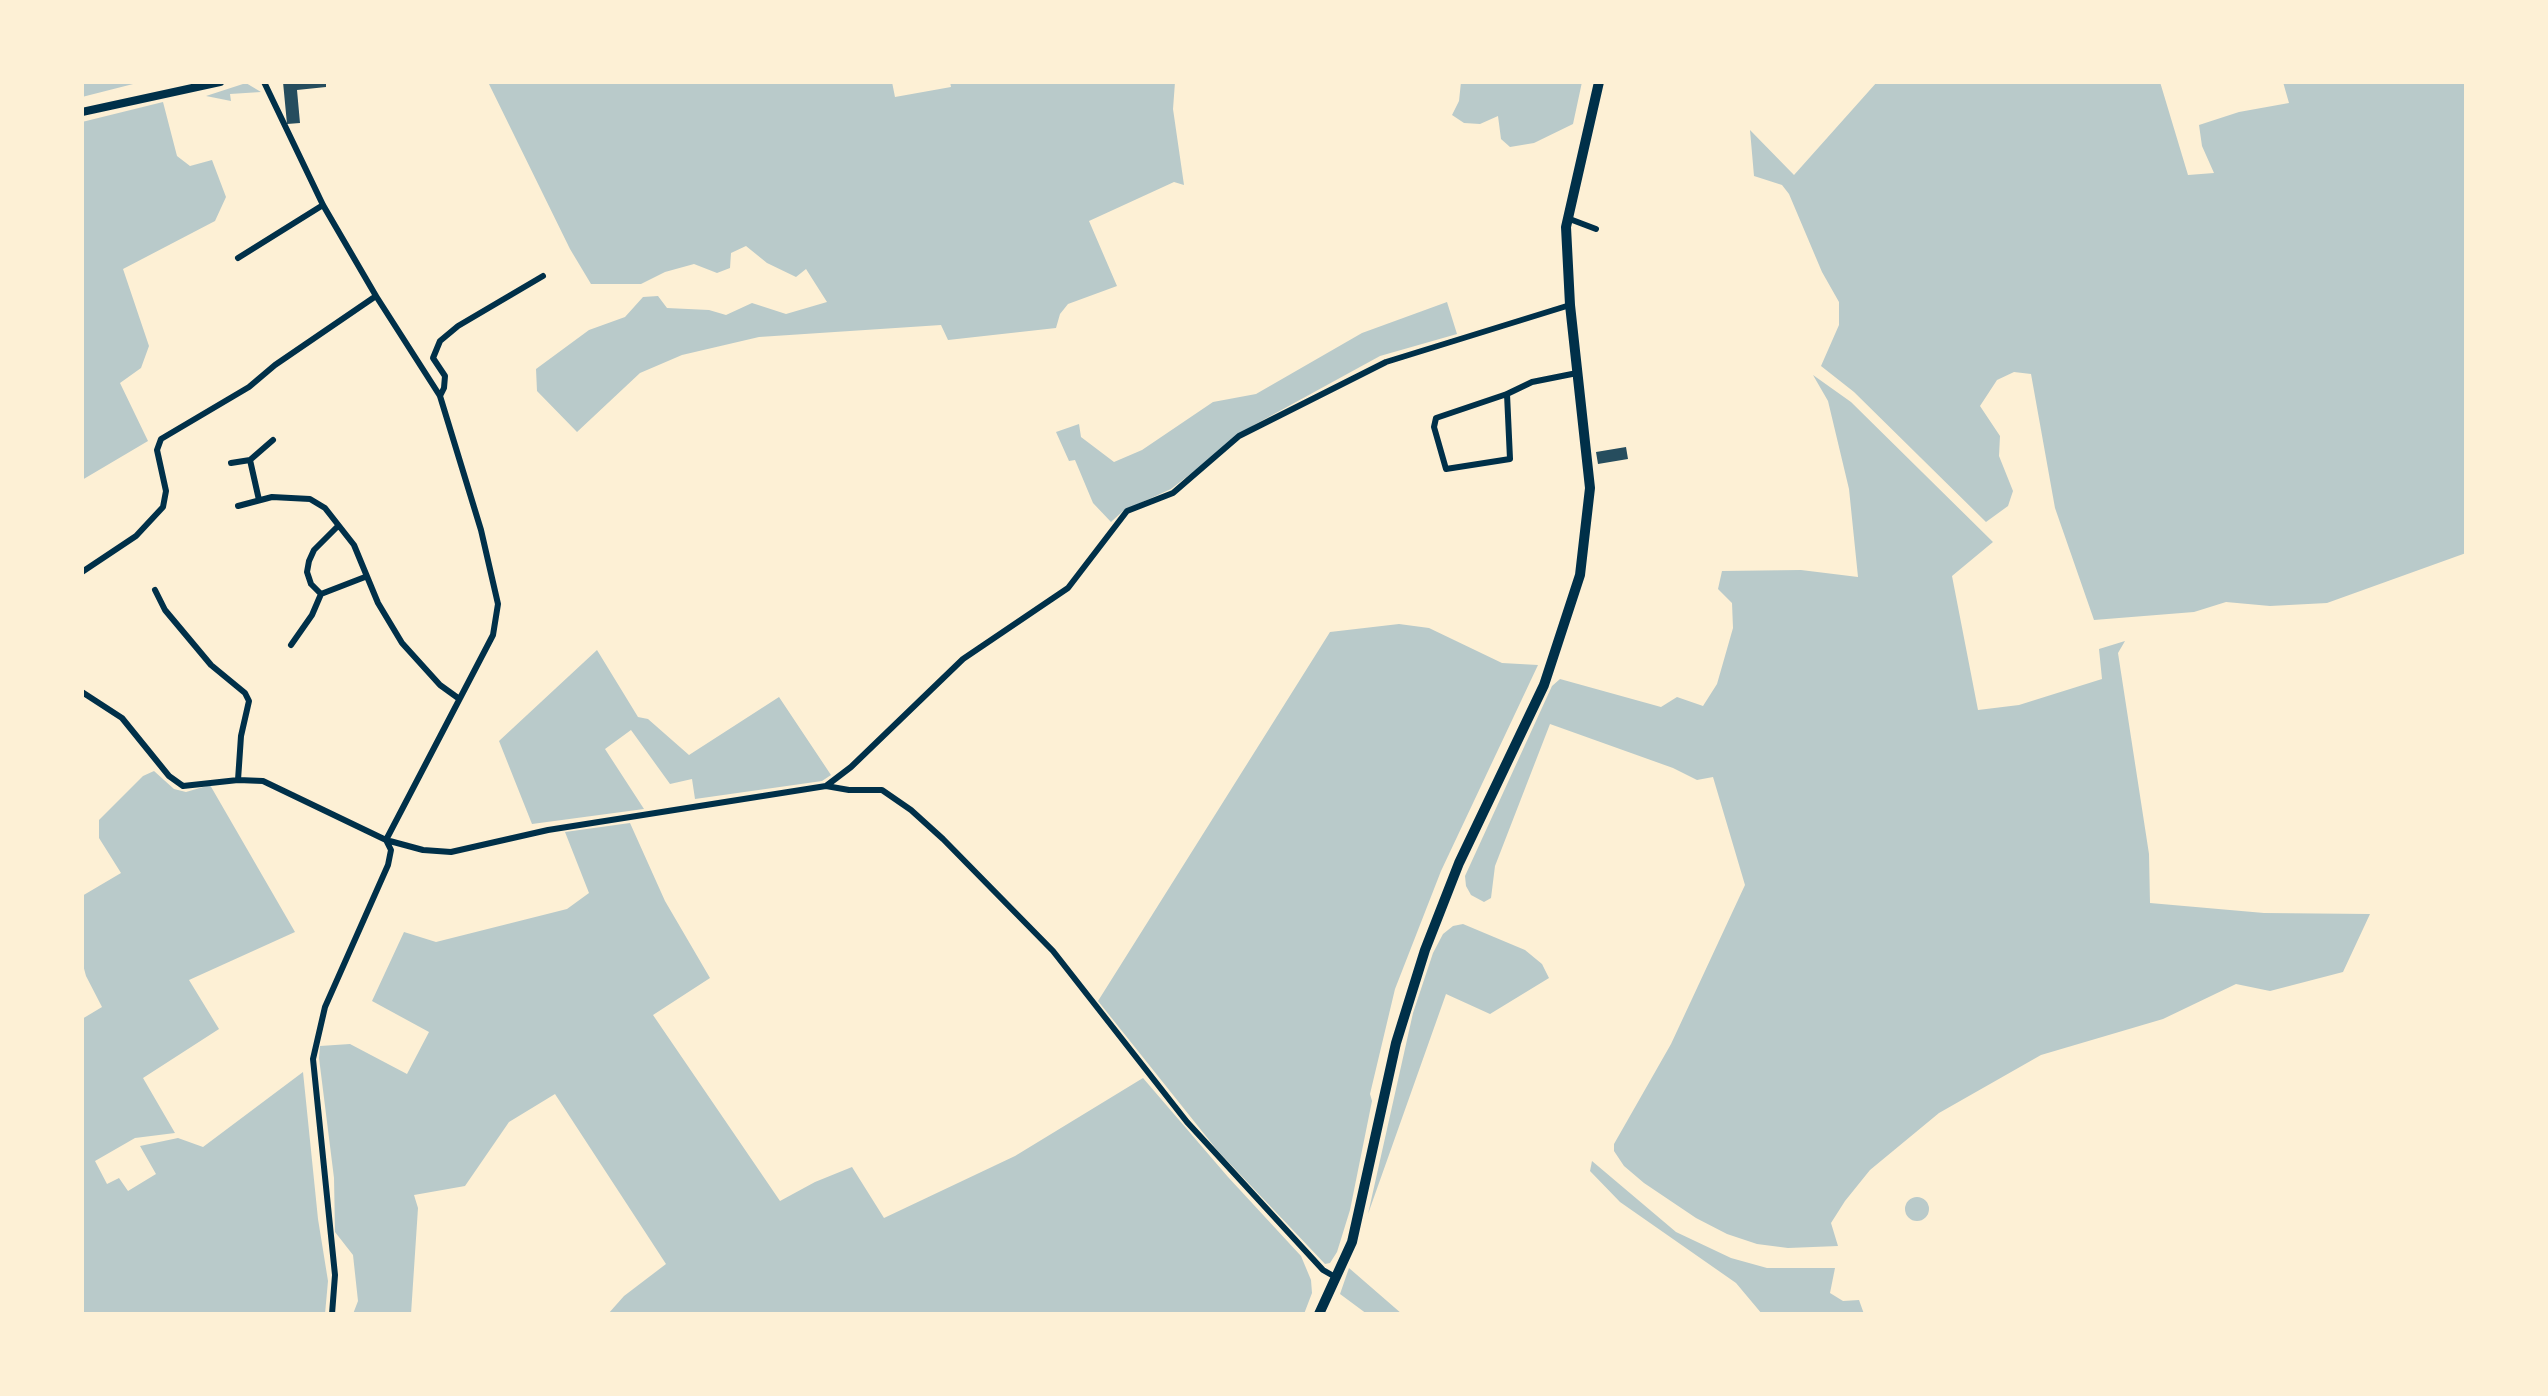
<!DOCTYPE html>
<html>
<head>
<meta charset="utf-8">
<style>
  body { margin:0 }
  #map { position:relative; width:2548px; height:1396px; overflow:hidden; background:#fdf0d5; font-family:"Work Sans",sans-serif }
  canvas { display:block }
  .frame { position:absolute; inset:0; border:84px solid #fdf0d5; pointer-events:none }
</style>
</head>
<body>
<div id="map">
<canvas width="2548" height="1396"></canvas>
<div class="frame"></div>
</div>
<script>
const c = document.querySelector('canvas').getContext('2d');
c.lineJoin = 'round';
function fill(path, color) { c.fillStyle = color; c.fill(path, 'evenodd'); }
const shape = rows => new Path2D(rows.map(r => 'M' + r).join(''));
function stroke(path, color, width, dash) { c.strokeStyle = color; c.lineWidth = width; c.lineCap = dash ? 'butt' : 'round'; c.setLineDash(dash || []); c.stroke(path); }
const green = shape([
  [82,82,141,82,82,97],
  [488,82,892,82,895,97,951,87,950,82,1175,82,1173,109,1184,185,1174,182,1089,221,1117,286,1068,304,1060,314,1056,328,948,340,941,325,759,337,682,355,640,373,577,432,537,391,536,369,589,330,625,317,643,297,658,296,667,308,709,310,726,315,752,303,786,314,827,302,806,269,796,277,767,263,746,246,731,253,730,268,717,273,694,264,665,272,641,284,591,284,570,249],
  [1461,82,1582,82,1573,124,1534,143,1510,147,1501,139,1498,116,1480,124,1464,123,1452,115,1459,101],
  [1877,82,2160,82,2188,175,2214,173,2202,146,2199,125,2239,112,2289,103,2283,82,2466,82,2466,553,2327,603,2270,606,2226,602,2194,612,2094,620,2055,508,2031,374,2014,372,1997,380,1980,406,2000,436,1999,456,2013,491,2008,506,1986,522,1854,392,1821,366,1839,325,1839,302,1822,272,1789,194,1782,185,1754,176,1750,130,1794,175],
  [246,83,261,92,230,94,231,101,206,96],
  [163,102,177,156,190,166,212,160,226,197,215,221,123,269,149,346,141,368,120,383,148,441,82,480,82,122],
  [1447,302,1457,334,1380,356,1254,425,1171,489,1123,511,1111,522,1093,503,1075,460,1069,461,1056,432,1079,424,1081,437,1114,462,1142,450,1213,402,1256,394,1362,333],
  [1813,375,1851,402,1993,542,1952,576,1978,710,2019,705,2102,679,2099,649,2125,641,2118,653,2149,854,2150,903,2264,913,2370,914,2343,972,2270,991,2236,984,2163,1019,2041,1055,1939,1113,1870,1170,1845,1201,1831,1223,1838,1246,1788,1248,1757,1244,1727,1234,1696,1218,1644,1183,1624,1166,1614,1151,1614,1144,1671,1044,1745,885,1713,777,1697,780,1673,768,1550,724,1495,866,1491,898,1484,902,1471,895,1466,886,1465,876,1552,686,1560,679,1661,707,1677,697,1703,706,1717,684,1733,628,1732,603,1718,589,1722,571,1801,570,1858,577,1849,489,1828,401],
  [1399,624,1429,628,1502,663,1538,665,1441,871,1395,989,1370,1094,1372,1101,1350,1210,1337,1252,1330,1263,1325,1264,1217,1150,1098,1001,1330,632],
  [597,650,638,717,648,719,689,755,779,697,831,775,822,781,695,799,692,779,670,784,631,730,605,749,644,809,532,824,499,741],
  [154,771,174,789,186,792,210,785,295,932,189,980,219,1029,143,1078,175,1133,135,1138,95,1161,107,1184,119,1178,128,1191,156,1174,140,1146,178,1138,203,1147,303,1072,318,1219,328,1281,325,1314,82,1314,82,1019,102,1007,86,976,82,961,82,896,121,873,99,838,99,820,143,776],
  [630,823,665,901,710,978,653,1015,780,1201,815,1182,852,1167,884,1218,1015,1156,1143,1078,1228,1177,1301,1256,1311,1280,1312,1293,1304,1314,608,1314,624,1296,666,1264,555,1094,509,1122,465,1186,414,1195,418,1208,411,1314,353,1314,358,1301,353,1255,335,1232,334,1178,319,1058,320,1046,350,1044,407,1074,429,1032,372,1001,404,932,436,942,567,909,589,893,565,832],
  [1463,924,1525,950,1542,964,1549,978,1490,1014,1446,994,1368,1214,1413,1013,1433,953,1443,934,1453,926],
  [1592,1161,1676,1232,1731,1258,1767,1268,1835,1268,1830,1293,1843,1301,1859,1300,1864,1314,1762,1314,1736,1283,1620,1202,1590,1171],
  '1905 1209a12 12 0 1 1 24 0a12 12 0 1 1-24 0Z',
  [1349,1268,1402,1314,1367,1314,1340,1294]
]);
const building = shape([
  [283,82,326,82,326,87,297,90,300,123,287,124],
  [1626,447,1628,459,1598,464,1596,452]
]);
const minor = shape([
  [264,82,323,205,376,296,440,396,481,530,498,604,493,635,386,840],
  [1567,218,1596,229],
  [238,258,323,205],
  [1507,394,1510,459,1446,469,1434,427,1436,418,1507,394,1532,382,1577,373],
  [440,396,444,388,445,376,433,358,440,341,458,326,543,276],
  [250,460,259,500],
  [231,463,250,460,273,440],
  [238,506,272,497,310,499,325,508,354,545,378,603,402,643,440,685,458,698],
  [82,572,136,536,163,507,166,491,157,450,161,439,249,387,275,365,376,296],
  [155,590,165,610,211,665,245,693,249,701,241,736,238,780],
  [321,594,311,584,307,572,309,561,314,550,338,526],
  [291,645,312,615,321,594,365,577],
  [82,692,122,718,169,776,183,786,238,780,263,781,386,840,423,850,451,852,548,830,826,786,851,767,963,659,1068,588,1127,511,1173,493,1239,436,1386,362,1570,305],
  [826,786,849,790,882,790,911,810,943,839,1053,951,1187,1122,1323,1270,1337,1278],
  [332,1314,335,1275,313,1059,325,1007,388,865,391,850,386,840]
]);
const tertiary = shape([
  [82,112,220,82]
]);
const trunk = shape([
  [1319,1314,1352,1242,1396,1043,1425,950,1459,863,1544,685,1580,575,1590,488,1570,305,1566,227,1599,82]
]);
fill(green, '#b9caca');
fill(building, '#264d5e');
stroke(minor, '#003049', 6);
stroke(tertiary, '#003049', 8);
stroke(trunk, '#003049', 10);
</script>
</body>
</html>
